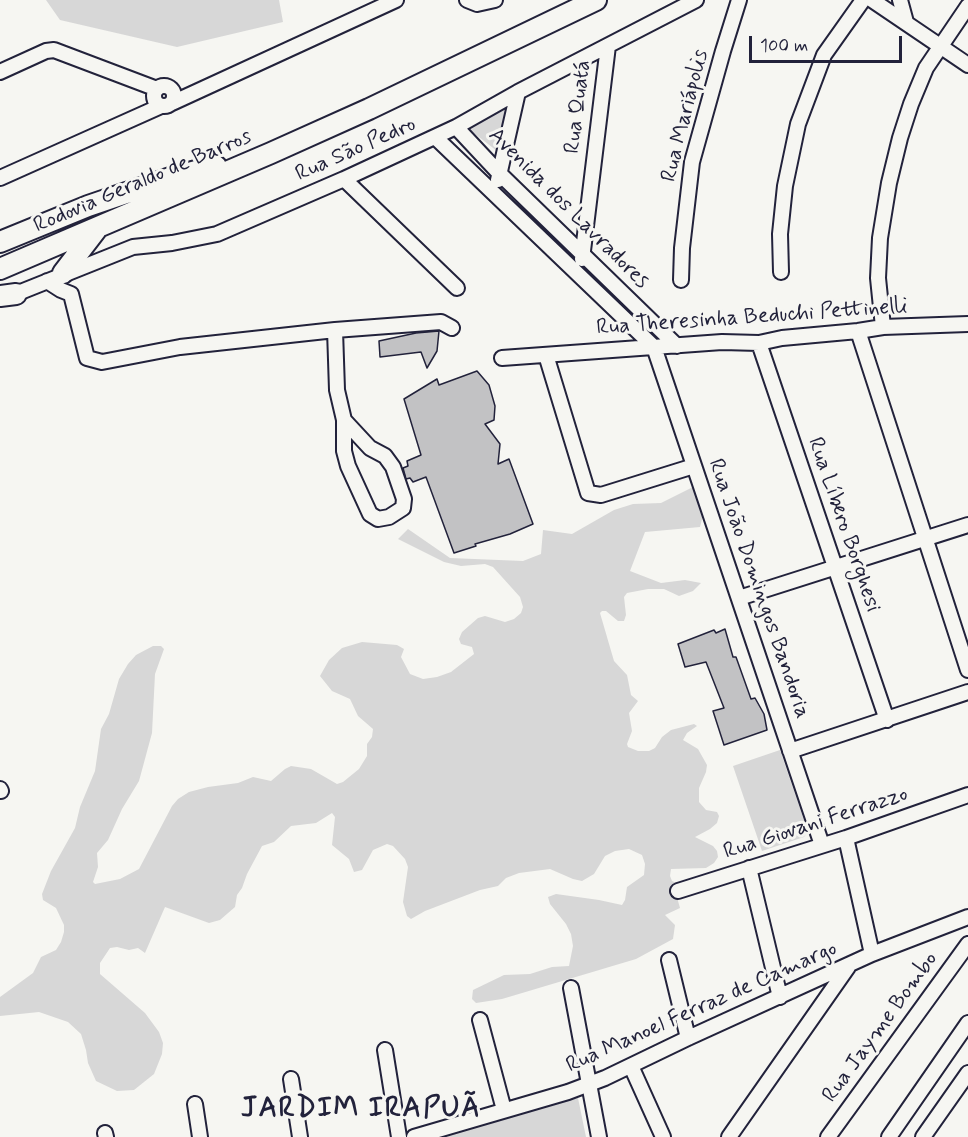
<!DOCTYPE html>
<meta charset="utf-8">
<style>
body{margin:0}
#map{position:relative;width:968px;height:1137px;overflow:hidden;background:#f6f6f2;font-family:Mynerve,sans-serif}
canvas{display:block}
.scale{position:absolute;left:749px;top:36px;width:153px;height:27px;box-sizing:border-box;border:3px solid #22223b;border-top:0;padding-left:8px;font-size:18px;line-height:21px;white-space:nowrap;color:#22223b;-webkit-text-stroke:4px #f6f6f2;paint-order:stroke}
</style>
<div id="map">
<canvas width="968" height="1137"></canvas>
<div class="scale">100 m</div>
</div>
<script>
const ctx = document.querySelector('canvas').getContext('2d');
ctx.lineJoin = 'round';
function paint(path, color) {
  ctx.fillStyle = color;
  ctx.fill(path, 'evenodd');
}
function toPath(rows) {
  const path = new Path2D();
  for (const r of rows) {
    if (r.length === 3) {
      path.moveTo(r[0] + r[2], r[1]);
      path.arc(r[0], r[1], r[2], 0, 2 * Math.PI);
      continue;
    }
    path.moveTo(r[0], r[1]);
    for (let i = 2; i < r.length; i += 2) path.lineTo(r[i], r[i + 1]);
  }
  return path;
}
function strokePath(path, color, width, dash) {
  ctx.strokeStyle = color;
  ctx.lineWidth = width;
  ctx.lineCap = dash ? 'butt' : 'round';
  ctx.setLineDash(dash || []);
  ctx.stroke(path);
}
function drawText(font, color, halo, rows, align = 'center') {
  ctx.font = font + ' Mynerve,sans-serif';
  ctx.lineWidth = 6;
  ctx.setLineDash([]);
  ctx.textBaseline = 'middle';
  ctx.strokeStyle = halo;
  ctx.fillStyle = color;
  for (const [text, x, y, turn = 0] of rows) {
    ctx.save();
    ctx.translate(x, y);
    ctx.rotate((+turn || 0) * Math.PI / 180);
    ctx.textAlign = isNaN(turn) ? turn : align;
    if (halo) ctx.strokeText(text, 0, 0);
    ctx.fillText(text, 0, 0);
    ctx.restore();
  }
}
paint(toPath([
 [46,0,279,0,283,22,177,47,60,20],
 [511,105,497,151,466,127],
 [693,487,702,502,702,519,700,527,645,532,630,571,661,583,685,580,701,583,693,591,679,596,664,589,648,589,627,593,624,597,626,615,624,621,618,621,606,611,602,611,600,613,614,661,627,675,631,695,638,701,629,713,632,731,627,744,628,747,638,751,649,751,655,748,662,737,671,730,694,724,697,726,687,733,683,740,698,749,707,765,706,772,699,788,699,802,706,810,717,812,719,816,717,823,710,829,695,837,713,846,717,851,718,857,714,863,706,868,671,869,670,876,672,881,679,884,678,901,680,908,665,915,675,925,673,939,636,959,502,999,476,1003,472,999,473,990,504,975,530,974,552,967,569,966,573,946,571,934,566,924,550,904,548,897,556,894,599,900,622,905,625,900,627,887,644,875,645,864,642,855,629,849,615,851,605,856,594,874,582,881,573,879,550,869,519,873,506,878,498,886,480,890,425,911,411,919,407,916,403,902,408,867,405,859,393,846,387,844,373,850,362,870,354,872,349,859,332,845,335,817,332,813,316,823,291,826,274,842,262,846,247,874,242,888,237,895,235,907,220,920,209,923,165,907,145,953,138,948,129,950,117,947,110,948,100,963,100,974,145,1013,159,1032,163,1043,162,1054,154,1074,134,1090,117,1091,96,1081,88,1063,86,1050,81,1034,68,1022,39,1012,0,1016,0,997,33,973,41,957,56,950,61,942,64,932,64,925,56,908,43,900,42,894,51,871,75,828,80,807,95,771,101,729,109,714,119,679,128,664,136,655,153,646,161,646,164,649,155,674,152,733,139,781,122,809,108,840,97,853,98,867,93,882,95,884,120,879,139,869,172,806,178,799,189,792,208,787,238,783,253,777,271,781,285,769,291,766,311,769,337,784,343,782,359,769,367,756,367,744,372,737,373,729,358,716,350,699,332,691,320,676,329,660,342,648,362,642,397,645,404,649,401,657,410,674,423,679,437,677,451,672,474,654,472,647,461,644,459,639,462,632,478,618,485,616,505,622,514,619,521,613,523,607,520,597,493,567,485,564,461,566,444,562,398,539,408,529,450,558,523,561,541,554,543,530,572,534,614,510,633,504,661,503],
 [780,750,806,826,807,833,804,837,762,851,733,766],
 [578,1098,586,1137,425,1137]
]), '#d7d7d7');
const building = toPath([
 [439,331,437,351,427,368,421,352,380,357,379,341,416,333,439,331],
 [477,371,489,385,495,406,494,420,485,424,500,444,498,464,509,459,533,524,510,534,475,544,476,546,454,553,426,477,413,482,410,478,406,479,403,468,408,466,407,461,421,455,404,399,437,379,439,385,477,371],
 [725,629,733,657,736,657,751,699,755,698,764,714,767,730,724,745,713,711,724,708,706,662,685,667,678,644,714,630,716,633,725,629]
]);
paint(building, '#c2c2c4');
strokePath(building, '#22223b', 1.5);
const minor = toPath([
 [467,0,477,4,495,0],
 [872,0,968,65],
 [900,0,906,22],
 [0,72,46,51,54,50,157,89],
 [164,96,10],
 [172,103,396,0],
 [456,127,499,173,677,346],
 [435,137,654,347,822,845],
 [0,178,161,106],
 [344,179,457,288],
 [498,180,518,92],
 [582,259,608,46],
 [781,272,780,234,785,186,798,124,824,55,863,0],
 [681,280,682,248,692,162,723,51,739,0],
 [47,281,61,290,71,294,87,358,102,362,180,347,335,330,441,322,452,328],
 [8,297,133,247,172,243,217,234,344,179,456,127,518,92,696,0],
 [883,327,878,278,880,238,889,183,900,138,911,104,926,68,968,6],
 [335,330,337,390,344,420,344,451,348,466,370,514,378,519,389,517,403,508,404,499,393,467,385,456,370,448,344,420],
 [858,331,968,670],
 [759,343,887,720],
 [546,355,588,493,601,495,694,466],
 [502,358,722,342,759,343,782,338,858,331,883,327,968,324],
 [739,598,968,525],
 [790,751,968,692],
 [0,789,1,791],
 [846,838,872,954],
 [749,868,780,997],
 [678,891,846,838,968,795],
 [669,960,688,1038],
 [571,988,599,1137],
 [480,1020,504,1110],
 [385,1050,399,1137],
 [631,1066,663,1137],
 [291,1079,300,1137],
 [195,1104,200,1137],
 [105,1133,106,1137],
 [414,1137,568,1092,605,1078,688,1038,872,954,968,917],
 [729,1137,848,967],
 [828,1137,968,944],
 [889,1137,968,1023],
 [923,1137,968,1073]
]);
const highway = toPath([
 [0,242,88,206,173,177,216,166],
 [0,269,271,153,369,109,596,0],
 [63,273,96,230],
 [0,296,16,294]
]);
strokePath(minor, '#22223b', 18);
strokePath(highway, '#22223b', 24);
strokePath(minor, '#f6f6f2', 14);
strokePath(highway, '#f6f6f2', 20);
drawText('22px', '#22223b', '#f6f6f2', [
 ["Rua Quatá",579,107,-83],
 ["Rua Mariápolis",686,116,-76],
 ["Rua São Pedro",356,150,-24],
 ["Rodovia Geraldo de Barros",143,182,-23],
 ["Avenida dos Lavradores",568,209,45],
 ["Rua Theresinha Beduchi Pettinelli",752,318,-4],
 ["Rua Líbero Borghesi",843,525,71],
 ["Rua João Domingos Bandoria",758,589,71],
 ["Rua Giovani Ferrazzo",816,824,-18],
 ["Rua Manoel Ferraz de Camargo",702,1008,-24],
 ["Rua Jayme Bombo",881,1028,-54]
]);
ctx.letterSpacing = '1.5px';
drawText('bold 28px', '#22223b', '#f6f6f2', [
 ["JARDIM IRAPUÃ",361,1110]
]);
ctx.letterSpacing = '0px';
</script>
